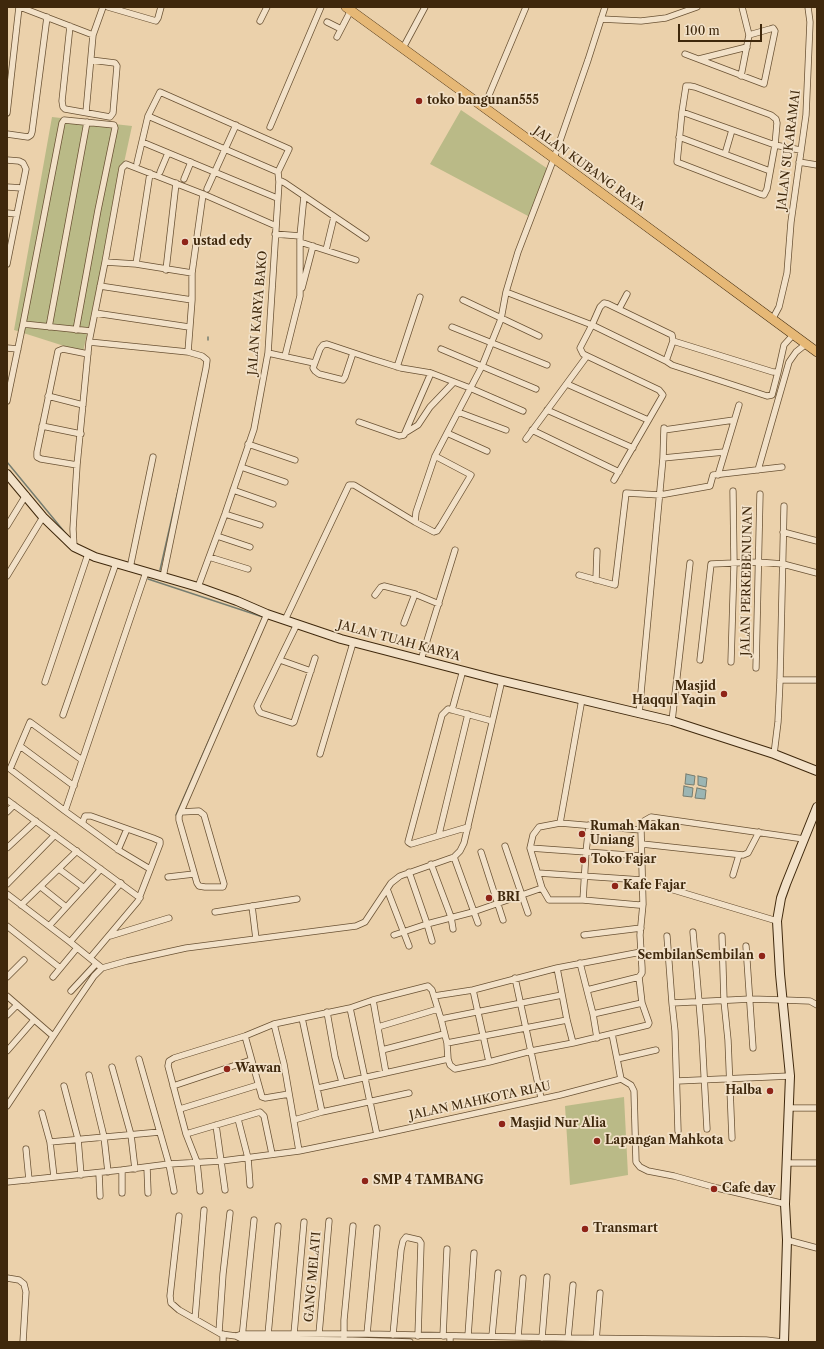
<!DOCTYPE html>
<style>
body{margin:0}
#map{position:relative;width:824px;height:1349px;overflow:hidden;background:#ebd1ab;font-family:"Libre Caslon Text",serif}
canvas{display:block}
.frame{position:absolute;inset:0;border:8px solid #3f280c;pointer-events:none}
.scale{position:absolute;left:678px;top:24px;width:84px;height:18px;box-sizing:border-box;border:2px solid #3f280c;border-top:0;padding-left:5px;font-size:12px;line-height:14px;white-space:nowrap;color:#3f280c;-webkit-text-stroke:3px #f2e1c8;paint-order:stroke}
</style>
<div id="map">
<canvas width="824" height="1349"></canvas>
<div class="frame"></div>
<div class="scale">100 m</div>
</div>
<script>
const ctx = document.querySelector('canvas').getContext('2d');
ctx.lineJoin = 'round';
function paint(path, color) {
  ctx.fillStyle = color;
  ctx.fill(path, 'evenodd');
}
function toPath(rows) {
  const path = new Path2D();
  for (const r of rows) {
    path.moveTo(r[0], r[1]);
    for (let i = 2; i < r.length; i += 2) path.lineTo(r[i], r[i + 1]);
  }
  return path;
}
function strokePath(path, color, width, dash) {
  ctx.strokeStyle = color;
  ctx.lineWidth = width;
  ctx.lineCap = dash ? 'butt' : 'round';
  ctx.setLineDash(dash || []);
  ctx.stroke(path);
}
function drawText(font, color, halo, rows, align = 'center') {
  ctx.font = font + ' "Libre Caslon Text",serif';
  ctx.lineWidth = 3.5;
  ctx.setLineDash([]);
  ctx.textBaseline = 'middle';
  ctx.strokeStyle = halo;
  ctx.fillStyle = color;
  for (const [text, x, y, turn = 0] of rows) {
    ctx.save();
    ctx.translate(x, y);
    ctx.rotate((+turn || 0) * Math.PI / 180);
    ctx.textAlign = isNaN(turn) ? turn : align;
    if (halo) ctx.strokeText(text, 0, 0);
    ctx.fillText(text, 0, 0);
    ctx.restore();
  }
}
paint(toPath([
 [461,110,548,169,528,216,430,164],
 [52,117,132,126,83,352,14,330],
 [624,1097,628,1175,570,1185,565,1106]
]), '#baba87');
const water = toPath([
 [686,774,695,776,694,785,685,784,686,774],
 [698,776,707,778,706,787,698,785,698,776],
 [684,786,693,788,692,797,683,796,684,786],
 [697,788,706,790,705,799,695,798,697,788]
]);
paint(water, '#9bb5b3');
strokePath(water, '#767d70', 1);
strokePath(toPath([
 [208,340,208,337],
 [7,462,67,535],
 [160,570,180,482],
 [148,579,263,617,176,815]
]), '#767d70', 1.5);
const minor = toPath([
 [20,7,93,35],
 [108,7,156,21,158,18,161,7],
 [601,19,641,21,666,18,697,7],
 [260,21,267,7],
 [327,22,341,29],
 [70,26,62,101,63,107,65,109,110,117,113,113,117,66,115,63,91,60],
 [337,37,351,10],
 [403,48,425,7],
 [685,54,764,84,775,31,773,28,770,29,749,35],
 [699,59,747,47],
 [741,76,749,35,742,7],
 [686,86,690,86,695,87,771,115,776,119,777,123,775,145,767,189,764,195,760,194,677,162,682,112,686,86],
 [484,107,526,7],
 [86,112,93,35,103,7],
 [682,112,775,145,800,150],
 [7,113,19,7],
 [148,116,278,172],
 [270,127,321,7],
 [7,134,28,137,31,135,32,132,47,17],
 [679,137,770,171],
 [142,142,277,198],
 [725,154,732,130],
 [7,160,19,161,23,163,26,169,7,264],
 [799,162,817,165],
 [137,163,148,116,160,92,289,149,278,172,279,182],
 [160,172,168,153],
 [184,179,191,162],
 [7,187,22,188],
 [207,189,236,125],
 [7,213,17,214],
 [275,234,300,236],
 [300,242,356,260],
 [326,250,334,217],
 [105,262,122,168,126,164,203,194,276,226],
 [136,264,150,173],
 [166,270,176,183],
 [100,286,192,300],
 [302,288,313,246],
 [506,292,592,325,666,361,673,341,672,335,608,304,604,303,600,307,592,325,580,348,583,354,659,390,663,395,614,480],
 [463,300,539,336],
 [619,309,627,294],
 [95,313,189,327],
 [772,320,779,307,787,273,791,222,806,115,810,22,808,7],
 [23,324,91,331],
 [49,327,87,122],
 [452,327,547,365],
 [673,341,773,372,778,372,784,345,793,335],
 [89,342,188,352,192,300,192,273,203,194],
 [7,348,18,349],
 [441,349,536,389],
 [268,353,314,363],
 [353,353,345,377,343,380,319,374,315,371,313,368,320,349,323,345,327,344,372,359,401,368,431,373,470,388,523,411],
 [285,356,300,296,300,236,304,196],
 [666,361,672,365,767,396,772,395,778,372],
 [397,367,420,297],
 [567,384,648,420],
 [48,396,83,405],
 [7,401,23,324,62,123,64,120,114,125,115,128,98,210,76,330],
 [547,410,633,448],
 [458,412,506,430],
 [359,422,399,436,404,435,431,373],
 [42,426,81,434],
 [532,430,619,472],
 [664,430,734,420],
 [405,433,418,425,430,407,454,382],
 [447,433,487,451],
 [526,439,587,356],
 [248,444,295,460],
 [435,456,471,475,441,525,437,531,434,532,415,522,416,512,435,456,482,366,501,319,506,292,518,252,554,158,588,60,605,7],
 [663,458,664,428],
 [77,465,41,459,37,457,37,452,58,351,63,349,88,354],
 [241,467,285,482],
 [758,470,789,362,796,352,806,344],
 [718,475,739,405],
 [233,490,273,504],
 [225,514,260,525],
 [7,526,26,495],
 [783,532,817,541],
 [217,536,250,547],
 [74,547,73,529,77,465,89,342,105,262,136,264,192,273],
 [209,557,248,569],
 [130,568,153,457],
 [579,575,615,585,626,493,660,495,710,486,713,475,782,467],
 [7,576,43,517],
 [163,577,206,368,207,360,202,356,188,352],
 [596,580,597,551],
 [198,587,225,514,254,429,268,353,279,182,281,181,285,183,366,238],
 [375,595,381,587,384,586,415,594],
 [285,620,349,485,354,485,415,522],
 [404,623,415,594,439,604],
 [297,624,257,706,259,711,261,713,292,723,294,722,315,658],
 [280,660,311,671],
 [421,660,455,550],
 [700,660,711,564,757,562,783,564,817,573],
 [731,662,734,564,733,491],
 [756,668,760,494],
 [780,680,817,680],
 [45,682,88,554],
 [452,710,463,670],
 [639,714,663,458,724,452],
 [63,715,116,563],
 [672,721,690,563],
 [20,746,74,786],
 [320,754,353,643],
 [774,754,778,722,780,680,784,506],
 [7,800,140,898],
 [65,811,10,769,30,722,82,760],
 [7,812,14,805],
 [181,812,199,811,204,815,224,884,223,887,205,887,199,886,197,883,179,820,179,816,267,614],
 [560,823,582,699],
 [83,824,65,811,146,572],
 [468,827,411,844,408,842,442,715,448,709,452,710,492,721],
 [439,834,468,714],
 [642,844,743,855,748,853,759,832],
 [505,846,528,913],
 [7,848,36,821],
 [530,848,642,856],
 [118,850,127,829],
 [481,852,503,920],
 [454,857,478,923],
 [431,864,451,917,453,929],
 [59,869,83,887],
 [409,872,427,924,432,941],
 [538,873,642,880],
 [733,875,739,855],
 [168,877,194,874],
 [7,884,55,835],
 [41,887,66,907],
 [667,888,777,921],
 [387,889,409,946],
 [7,894,70,942,102,968],
 [583,900,586,852,589,825],
 [643,904,639,905,583,900,549,900,542,888,530,848,533,835,539,827,560,823,641,830,644,821,651,817,804,839],
 [21,905,77,851],
 [252,906,256,939],
 [215,912,297,899],
 [7,926,60,968],
 [49,926,101,869],
 [693,932,702,1037,707,1129],
 [394,935,427,924,473,912,542,888],
 [584,935,641,928],
 [110,936,169,918],
 [667,936,672,1003,751,999,783,1000,810,1001,817,1005],
 [722,936,724,1001,728,1040,732,1138],
 [70,942,121,883],
 [746,946,753,1048],
 [90,958,138,901,160,844,160,841,153,838,91,816,85,816,83,821,83,824,120,851,150,869],
 [580,963,593,1014,597,1038],
 [557,968,567,1020,573,1043],
 [7,977,24,960],
 [53,977,77,948],
 [515,978,541,1098],
 [473,990,489,1062],
 [587,990,639,977],
 [71,991,96,964],
 [7,996,53,1036],
 [434,996,473,990,557,968,641,952],
 [373,1000,386,1073],
 [672,1003,675,1031,678,1131],
 [350,1008,377,1135],
 [327,1012,335,1057,342,1082],
 [593,1014,642,1003],
 [7,1015,17,1005],
 [302,1018,322,1112,409,1093],
 [441,1019,562,995],
 [274,1024,284,1064,299,1151],
 [378,1027,438,1009],
 [612,1034,621,1079],
 [245,1036,262,1097,265,1098,289,1094],
 [447,1043,567,1020],
 [382,1050,444,1034],
 [7,1051,34,1020],
 [139,1059,169,1164,174,1191],
 [617,1059,656,1050],
 [112,1067,131,1135,135,1169],
 [89,1075,104,1137,108,1172],
 [677,1081,790,1076],
 [64,1086,78,1139,81,1175],
 [173,1086,251,1060],
 [318,1088,448,1059,450,1065,455,1069,489,1062,531,1051,573,1043,648,1025,649,1023,642,1003,639,977,642,973,642,968,640,935,643,904,641,830],
 [7,1106,68,1014,94,976,102,968,127,961,186,948,356,926,365,922,391,883,400,876,454,857,460,851,464,843,502,680],
 [789,1108,817,1108],
 [180,1109,258,1085],
 [42,1113,50,1142,54,1177],
 [238,1119,248,1158,250,1185],
 [294,1120,322,1112],
 [216,1125,225,1190],
 [186,1134,260,1112,264,1116,272,1154],
 [50,1142,160,1132],
 [26,1149,29,1180],
 [786,1163,817,1163],
 [147,1167,148,1193],
 [99,1173,100,1196],
 [7,1182,122,1170],
 [200,1191,197,1162,186,1134,168,1066,169,1061,174,1058,245,1036,274,1024,350,1008,373,1000,428,986,432,990,441,1019,447,1043,448,1059],
 [122,1193,122,1170,169,1164,222,1161,299,1151,377,1135,560,1095,621,1079,631,1085,634,1091,636,1162,640,1167,648,1171,674,1176,717,1188,785,1204],
 [179,1216,170,1296,171,1303,179,1310,221,1334,236,1336,242,1334,367,1334,568,1338,766,1340,782,1342],
 [787,1240,817,1248],
 [7,1278,19,1280,24,1284,26,1292,23,1342],
 [195,1319,204,1210],
 [219,1332,223,1274,230,1213],
 [223,1334,223,1342],
 [294,1334,304,1222],
 [319,1334,329,1221],
 [367,1334,377,1228],
 [268,1335,278,1226],
 [393,1335,401,1250,403,1241,406,1237,419,1240,421,1243,418,1336],
 [236,1336,242,1339,249,1339,344,1340,410,1342],
 [443,1336,447,1249],
 [468,1336,474,1253],
 [492,1336,498,1273],
 [344,1337,344,1320,353,1226],
 [518,1337,523,1278],
 [242,1338,254,1220],
 [542,1338,547,1277],
 [568,1338,573,1285],
 [596,1341,600,1293],
 [450,1342,450,1336]
]);
const secondary = toPath([
 [7,474,43,517,74,547,95,557,198,587,237,601,267,614,341,639,495,679,672,721,774,754,817,771],
 [784,1342,787,1240,785,1204,790,1076,780,974,777,921,781,898,786,884,817,807]
]);
const trunk = toPath([
 [346,7,566,167,817,352]
]);
strokePath(minor, '#6a5234', 7);
strokePath(secondary, '#3f280c', 10);
strokePath(trunk, '#3f280c', 10);
strokePath(minor, '#f2e1c8', 5.5);
strokePath(secondary, '#f2e1c8', 8);
strokePath(trunk, '#e6b876', 9);
for (const [x, y, r, color] of [
 [419,101,4,"#8f2418"],
 [185,242,4,"#8f2418"],
 [724,694,4,"#8f2418"],
 [582,834,4,"#8f2418"],
 [583,860,4,"#8f2418"],
 [615,886,4,"#8f2418"],
 [489,898,4,"#8f2418"],
 [762,956,4,"#8f2418"],
 [227,1069,4,"#8f2418"],
 [770,1091,4,"#8f2418"],
 [502,1124,4,"#8f2418"],
 [597,1141,4,"#8f2418"],
 [365,1181,4,"#8f2418"],
 [714,1189,4,"#8f2418"],
 [585,1229,4,"#8f2418"]
]) {
  const dot = new Path2D();
  dot.arc(x, y, r, 0, 2 * Math.PI);
  ctx.fillStyle = color;
  ctx.fill(dot);
  strokePath(dot, '#f2e1c8', 1.5);
}
drawText('bold 12px', '#3f280c', '#f2e1c8', [
 ["toko bangunan555",427,101],
 ["ustad edy",193,242],
 ["Masjid",716,687,"right"],
 ["Haqqul Yaqin",716,701,"right"],
 ["Rumah Makan",590,827],
 ["Uniang",590,841],
 ["Toko Fajar",591,860],
 ["Kafe Fajar",623,886],
 ["BRI",497,898],
 ["SembilanSembilan",754,956,"right"],
 ["Wawan",235,1069],
 ["Halba",762,1091,"right"],
 ["Masjid Nur Alia",510,1124],
 ["Lapangan Mahkota",605,1141],
 ["SMP 4 TAMBANG",373,1181],
 ["Cafe day",722,1189],
 ["Transmart",593,1229]
], 'left');
drawText('12px', '#3f280c', '#f2e1c8', [
 ["JALAN SUKARAMAI",789,150,-83],
 ["JALAN KUBANG RAYA",589,169,36],
 ["JALAN KARYA BAKO",258,313,-85],
 ["JALAN PERKEBENUNAN",747,581,-89],
 ["JALAN TUAH KARYA",399,641,15],
 ["JALAN MAHKOTA RIAU",480,1101,-12],
 ["GANG MELATI",313,1277,-85]
]);
</script>
